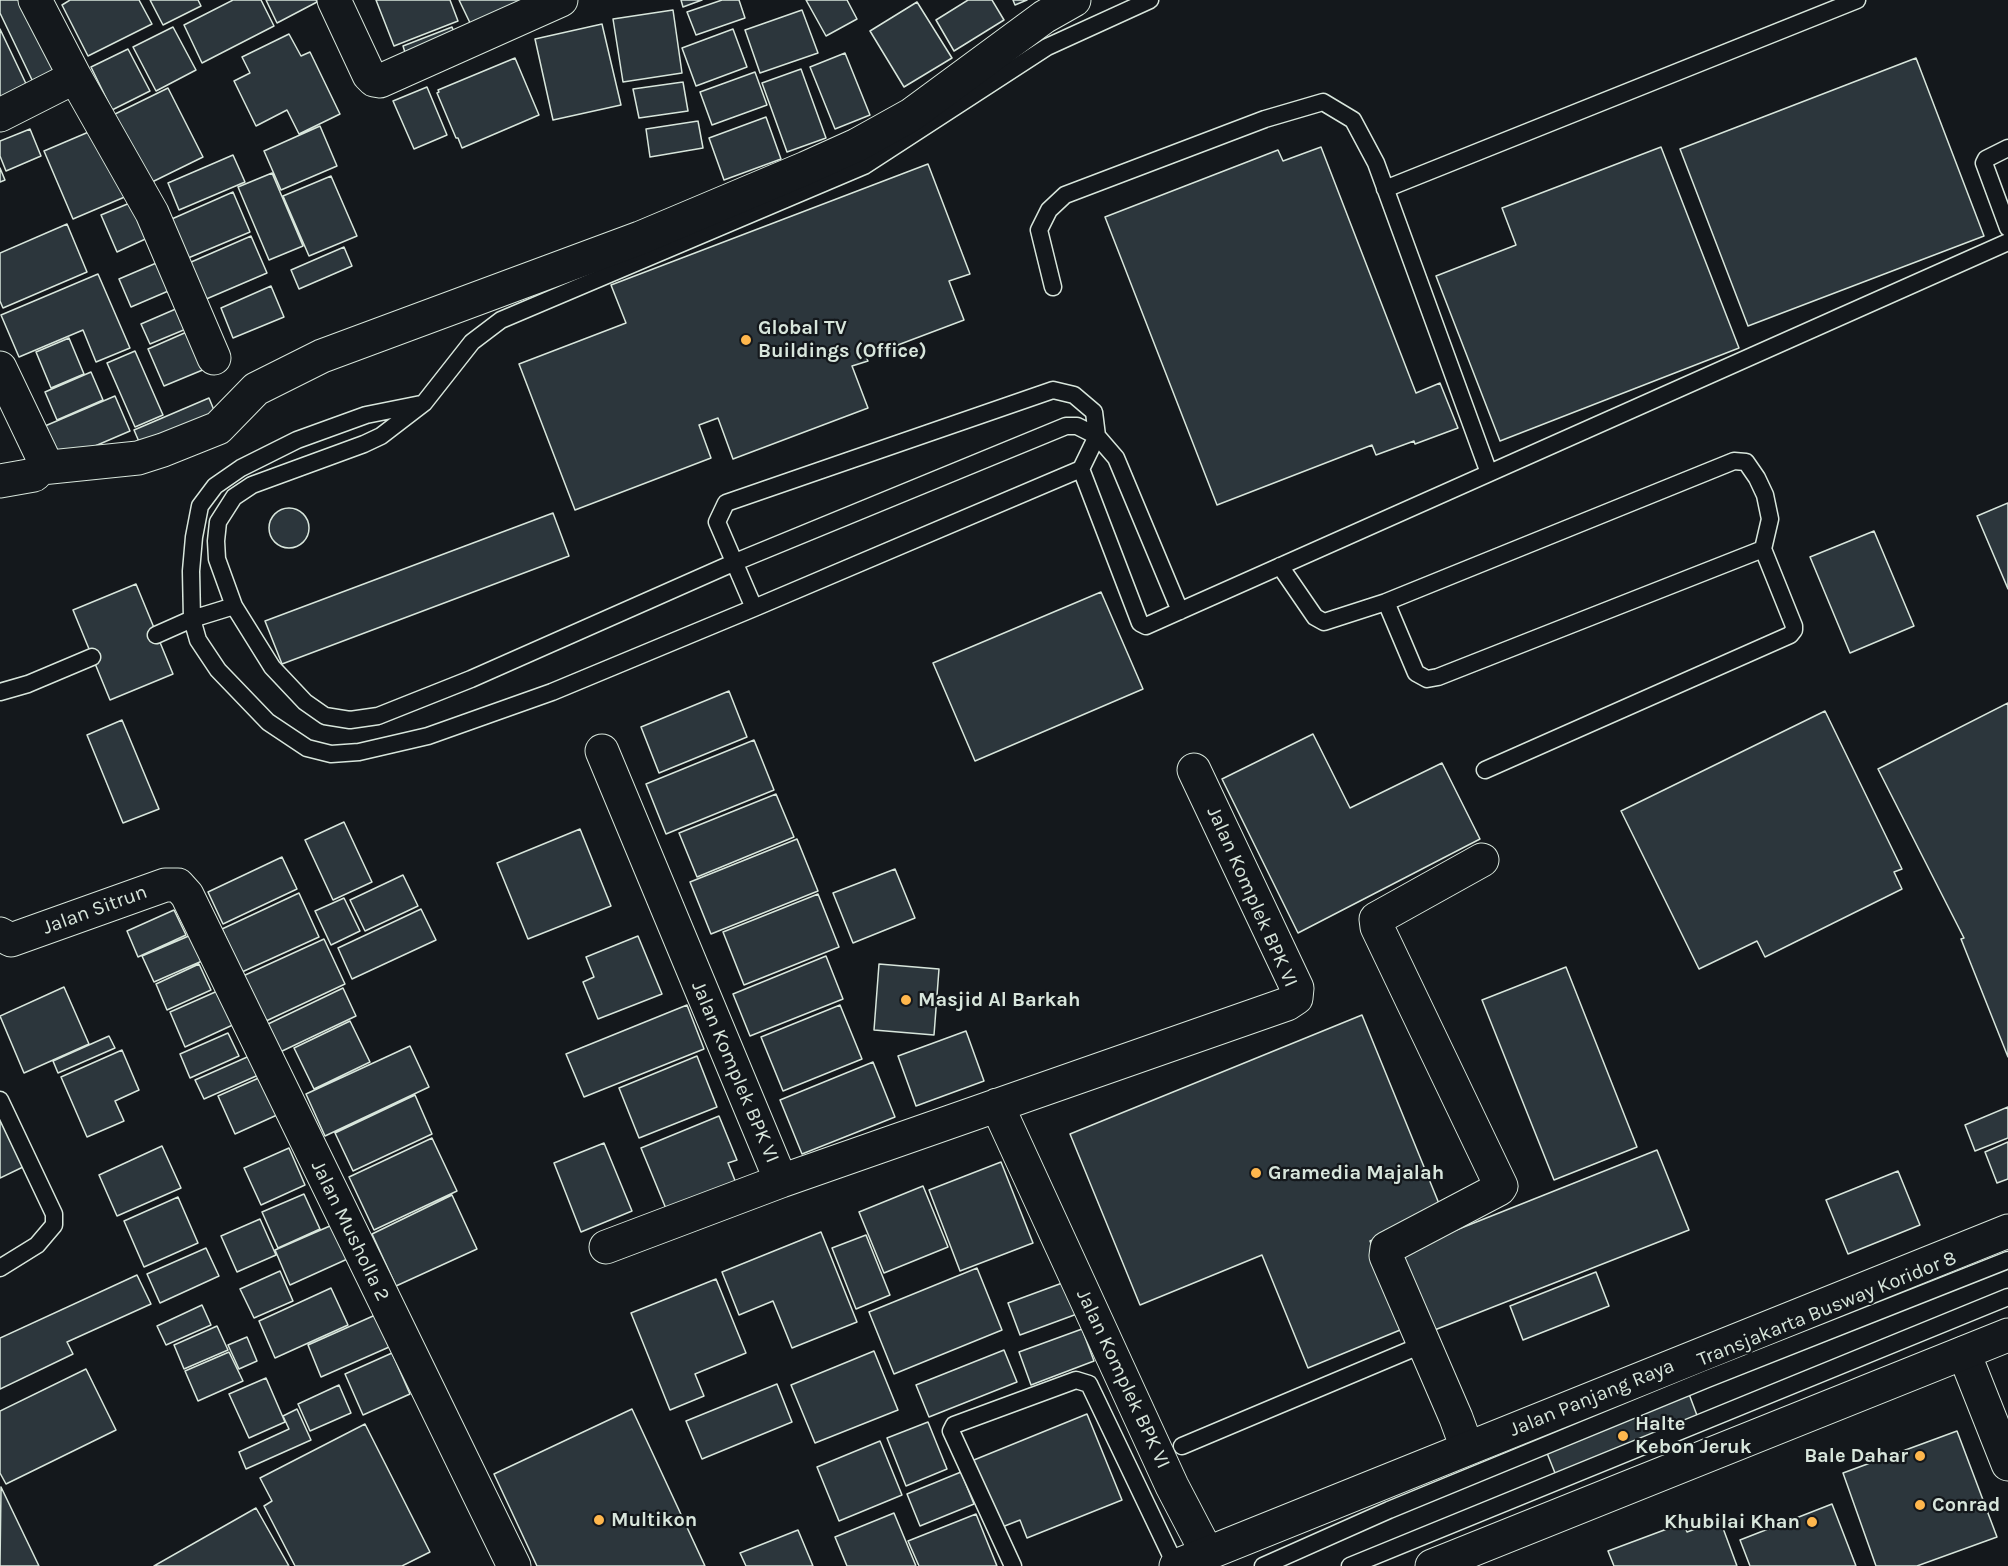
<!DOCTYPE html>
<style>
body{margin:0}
canvas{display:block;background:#14181c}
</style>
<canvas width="2008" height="1566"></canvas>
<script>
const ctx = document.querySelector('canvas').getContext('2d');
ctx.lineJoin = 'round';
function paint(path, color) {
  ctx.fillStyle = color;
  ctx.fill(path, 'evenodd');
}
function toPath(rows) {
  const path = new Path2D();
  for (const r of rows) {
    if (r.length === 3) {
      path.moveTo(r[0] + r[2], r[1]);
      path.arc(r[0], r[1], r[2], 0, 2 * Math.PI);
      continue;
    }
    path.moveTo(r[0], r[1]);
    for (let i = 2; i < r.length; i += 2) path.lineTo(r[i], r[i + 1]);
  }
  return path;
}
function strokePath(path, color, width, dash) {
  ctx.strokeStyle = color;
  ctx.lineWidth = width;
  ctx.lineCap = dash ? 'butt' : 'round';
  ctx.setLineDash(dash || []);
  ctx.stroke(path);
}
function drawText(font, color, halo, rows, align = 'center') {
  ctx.font = font + ' Karla,sans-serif';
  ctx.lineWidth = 4.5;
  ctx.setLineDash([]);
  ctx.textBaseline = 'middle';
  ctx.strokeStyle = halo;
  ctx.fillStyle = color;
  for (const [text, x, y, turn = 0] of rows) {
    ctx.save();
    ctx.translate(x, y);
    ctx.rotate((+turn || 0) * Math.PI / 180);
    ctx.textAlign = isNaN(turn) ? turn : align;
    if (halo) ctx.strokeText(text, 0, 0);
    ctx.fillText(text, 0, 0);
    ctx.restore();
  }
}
const building = toPath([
 [0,0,28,0,62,71,34,84,0,13,0,0],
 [70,0,139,0,152,24,88,56,62,5,70,0],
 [150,0,198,0,201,6,163,25,150,0],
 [233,0,261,0,274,26,202,63,184,25,233,0],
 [266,0,316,0,317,2,277,23,266,0],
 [376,0,450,0,458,21,394,46,376,0],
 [459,0,531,0,472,27,459,0],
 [681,0,702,0,683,7,681,0],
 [722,0,739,0,745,18,696,35,687,12,722,0],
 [806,0,847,0,857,19,826,36,806,0],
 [968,0,992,0,1004,20,954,51,936,20,968,0],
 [1013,0,1027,0,1015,5,1013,0],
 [917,2,952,58,904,87,870,31,917,2],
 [673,10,682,73,623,82,613,19,673,10],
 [802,10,818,53,760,73,745,30,802,10],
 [602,24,621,105,553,120,535,39,602,24],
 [173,27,196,70,156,91,133,47,173,27],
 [452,27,458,43,408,62,403,46,452,27],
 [0,29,29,90,0,104,0,29],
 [733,29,747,67,696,86,682,48,733,29],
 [289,34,301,56,310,52,340,114,299,134,287,110,256,126,234,81,250,73,242,57,289,34],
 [128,49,150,91,112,110,91,67,128,49],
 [845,53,870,115,835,129,810,67,845,53],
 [515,58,539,115,462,148,458,138,456,138,437,93,439,92,438,90,515,58],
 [1916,58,1984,236,1748,326,1680,149,1916,58],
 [801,69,826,138,787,152,762,83,801,69],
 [755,72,767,105,712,125,700,92,755,72],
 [683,82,688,111,639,118,633,89,683,82],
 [427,87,447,135,414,149,393,101,427,87],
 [168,88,203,157,146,185,111,116,168,88],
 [766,117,781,159,724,180,709,138,766,117],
 [698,121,703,148,650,157,646,129,698,121],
 [320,126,337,166,281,190,264,151,320,126],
 [98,128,127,196,73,219,44,151,98,128],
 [30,129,41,156,6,171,0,156,0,141,30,129],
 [1321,147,1416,393,1440,383,1458,428,1415,444,1414,441,1376,455,1372,445,1217,505,1105,217,1278,150,1283,161,1321,147],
 [1661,147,1739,348,1500,441,1436,276,1516,245,1502,208,1661,147],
 [233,155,245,182,179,210,168,183,233,155],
 [928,164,970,274,949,281,964,320,866,357,868,361,852,366,868,408,733,459,718,418,699,425,711,458,575,510,519,364,626,323,611,285,928,164],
 [0,168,5,180,0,182,0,168],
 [272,173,303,246,269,260,238,187,272,173],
 [331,176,357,236,309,256,283,196,331,176],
 [233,192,250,232,181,261,165,222,233,192],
 [137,200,152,236,117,252,101,215,137,200],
 [67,224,87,272,3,308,0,301,0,253,67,224],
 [251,236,267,273,197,303,182,266,251,236],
 [344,247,352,266,299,289,291,270,344,247],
 [161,261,173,289,131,307,119,279,161,261],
 [98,274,130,348,96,362,83,330,19,357,1,315,98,274],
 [271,286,284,317,233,338,221,308,271,286],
 [178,308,186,329,150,344,141,324,178,308],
 [189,331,205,369,164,386,148,349,189,331],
 [69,338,84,374,51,388,36,352,69,338],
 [135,351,163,415,135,427,107,363,135,351],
 [91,372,103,400,57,420,45,392,91,372],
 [115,396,130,431,60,461,45,426,115,396],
 [209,398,218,420,143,451,134,430,209,398],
 [2008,503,2008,589,1977,516,2008,503],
 [289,528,20],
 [553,513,569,556,282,664,265,621,553,513],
 [1874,531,1914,626,1850,653,1810,557,1874,531],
 [136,584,173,674,110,700,73,610,136,584],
 [1101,592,1143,689,975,761,933,663,1101,592],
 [729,691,747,737,659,773,641,727,729,691],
 [2008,703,2008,1057,1961,939,1964,938,1878,769,2008,703],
 [1825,711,1902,869,1894,872,1902,889,1765,957,1757,941,1699,969,1621,811,1825,711],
 [122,720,159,809,123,823,87,735,122,720],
 [1313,734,1350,808,1442,763,1480,839,1298,933,1222,779,1313,734],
 [754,740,774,790,666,834,646,784,754,740],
 [776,794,794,837,697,877,679,833,776,794],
 [344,822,372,882,333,900,305,840,344,822],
 [580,829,611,906,528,939,497,863,580,829],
 [797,839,818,891,711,934,690,882,797,839],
 [282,857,297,889,223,924,208,892,282,857],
 [895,869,915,918,853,943,833,893,895,869],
 [403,875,418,906,365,931,350,900,403,875],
 [299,893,319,937,242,972,222,929,299,893],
 [818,894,839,947,744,985,723,932,818,894],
 [344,898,360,931,331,945,315,911,344,898],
 [421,909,436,940,352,979,338,948,421,909],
 [174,910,186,935,138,957,127,931,174,910],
 [191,935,202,961,154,982,142,956,191,935],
 [638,936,662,994,598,1019,583,982,594,977,586,957,638,936],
 [324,939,345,984,264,1022,243,976,324,939],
 [826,956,843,999,750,1036,733,994,826,956],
 [199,964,211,990,167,1010,156,984,199,964],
 [879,964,939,969,934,1035,874,1030,879,964],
 [1566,967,1637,1147,1554,1180,1482,1000,1566,967],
 [64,987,89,1044,24,1073,0,1016,64,987],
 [343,988,356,1016,278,1053,266,1025,343,988],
 [222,989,237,1023,185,1047,170,1012,222,989],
 [687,1005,704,1049,584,1097,566,1054,687,1005],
 [840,1005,862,1059,783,1091,761,1037,840,1005],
 [1362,1015,1442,1211,1370,1241,1405,1328,1308,1368,1262,1255,1140,1305,1070,1134,1362,1015],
 [350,1021,370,1062,314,1089,294,1048,350,1021],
 [966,1031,984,1081,916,1106,898,1056,966,1031],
 [228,1033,239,1056,190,1078,180,1054,228,1033],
 [109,1036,115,1048,58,1073,53,1061,109,1036],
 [410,1046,429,1087,325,1136,306,1094,410,1046],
 [122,1050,139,1090,115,1101,124,1121,87,1137,61,1077,122,1050],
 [254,1054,263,1073,204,1099,195,1080,254,1054],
 [697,1056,717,1107,639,1138,619,1088,697,1056],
 [873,1062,895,1117,802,1154,780,1100,873,1062],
 [261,1077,277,1115,235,1134,218,1096,261,1077],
 [415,1095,432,1134,353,1171,335,1133,415,1095],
 [2008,1107,2008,1138,1975,1151,1965,1125,2008,1107],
 [719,1116,737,1160,728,1163,738,1188,669,1216,641,1148,719,1116],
 [0,1119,23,1167,0,1178,0,1119],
 [432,1138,457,1191,374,1230,349,1177,432,1138],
 [2008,1142,2008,1179,1997,1183,1985,1152,2008,1142],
 [604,1143,632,1211,581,1232,554,1163,604,1143],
 [162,1146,181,1188,117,1216,99,1175,162,1146],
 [289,1148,305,1185,261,1205,244,1168,289,1148],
 [1657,1150,1689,1230,1432,1331,1401,1252,1657,1150],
 [1001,1162,1033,1243,960,1271,929,1190,1001,1162],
 [1898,1171,1920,1225,1848,1254,1826,1200,1898,1171],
 [923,1186,948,1247,884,1273,859,1212,923,1186],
 [304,1194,320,1229,278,1248,262,1212,304,1194],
 [452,1195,477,1249,396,1286,372,1234,452,1195],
 [178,1197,198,1243,144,1267,124,1221,178,1197],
 [260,1219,276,1255,237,1272,221,1236,260,1219],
 [339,1222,354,1256,290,1285,275,1250,339,1222],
 [821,1232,857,1322,792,1348,773,1301,739,1315,722,1272,821,1232],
 [866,1235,890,1295,856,1309,832,1248,866,1235],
 [206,1248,219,1276,160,1303,147,1274,206,1248],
 [977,1268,1002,1330,894,1374,869,1312,977,1268],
 [280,1271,293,1301,254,1318,240,1289,280,1271],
 [1596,1272,1609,1306,1523,1340,1510,1306,1596,1272],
 [137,1275,151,1304,67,1342,73,1354,0,1389,0,1338,137,1275],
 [716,1279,746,1353,695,1374,704,1396,670,1410,631,1313,716,1279],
 [1065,1282,1077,1314,1020,1335,1008,1303,1065,1282],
 [331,1288,348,1325,275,1358,259,1321,331,1288],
 [202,1305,211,1325,166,1345,157,1326,202,1305],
 [382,1312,396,1344,321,1377,308,1345,382,1312],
 [217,1326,228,1350,184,1369,174,1345,217,1326],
 [1082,1329,1094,1361,1031,1385,1019,1352,1082,1329],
 [247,1337,257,1361,239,1369,228,1345,247,1337],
 [1004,1350,1017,1382,929,1417,916,1385,1004,1350],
 [874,1351,898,1410,815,1443,791,1385,874,1351],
 [229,1352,243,1381,198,1401,185,1371,229,1352],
 [392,1353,410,1394,363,1415,345,1374,392,1353],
 [86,1369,116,1430,6,1484,0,1473,0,1411,86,1369],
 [266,1378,285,1422,249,1438,229,1394,266,1378],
 [777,1384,792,1422,702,1459,686,1421,777,1384],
 [339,1385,351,1413,310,1431,298,1404,339,1385],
 [1689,1394,1698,1418,1557,1478,1547,1453,1689,1394],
 [297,1409,311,1440,246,1469,239,1452,289,1429,283,1416,297,1409],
 [632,1409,705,1566,537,1566,494,1474,632,1409],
 [1087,1414,1122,1500,1027,1538,1020,1520,997,1529,969,1462,1087,1414],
 [928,1422,947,1469,906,1486,887,1438,928,1422],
 [365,1424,430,1552,402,1566,295,1566,264,1506,272,1501,260,1478,365,1424],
 [1957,1431,1997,1537,1917,1566,1876,1566,1843,1473,1957,1431],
 [880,1441,902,1495,839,1521,817,1467,880,1441],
 [961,1472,974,1504,920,1526,907,1494,961,1472],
 [1,1487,39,1566,0,1566,1,1487],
 [1832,1504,1856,1566,1750,1566,1740,1540,1832,1504],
 [256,1508,289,1566,154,1566,256,1508],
 [894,1513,916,1566,847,1566,835,1537,894,1513],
 [976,1514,997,1566,919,1566,908,1541,976,1514],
 [1720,1520,1737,1566,1614,1566,1608,1551,1683,1523,1687,1532,1720,1520],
 [798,1530,813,1566,746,1566,740,1553,798,1530]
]);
paint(building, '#2c363c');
strokePath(building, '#d8e6dc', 1.5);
const service = toPath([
 [1150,0,1047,47,864,166,501,320,472,342,424,403,381,436,364,444,252,485,234,497,218,522,216,541,217,559,234,606,272,667,305,702,325,716,350,720,378,716,471,679,733,563,1066,426,1077,426,1097,436,1116,458,1180,611],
 [2008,148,1986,159,1984,163,2008,228],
 [1385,189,1857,0],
 [1053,287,1039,230,1049,210,1065,195,1265,119,1323,102,1353,120,1376,163,1489,473],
 [421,404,366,415,297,440,241,468,215,486,200,506,194,537,191,571,192,619,198,640,218,670,268,722,307,748,331,754,359,752,428,736,552,692,754,608,1081,469,1097,436,1094,412,1074,395,1053,390,726,503,717,522,754,608],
 [1081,469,1140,623,1146,626,2008,242],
 [1280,566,1315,617,1324,622,1386,602,1416,673,1427,679,1438,677,1763,549,1794,626,1794,630,1790,635,1485,770],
 [1386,602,1734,461,1746,462,1757,478,1765,495,1770,519,1763,549],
 [156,635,192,619,234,606],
 [0,692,28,684,92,657],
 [0,1100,54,1214,54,1225,37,1245,0,1268],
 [1182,1446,1424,1344],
 [1013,1566,951,1431,954,1425,1076,1380,1089,1384,1176,1566],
 [1263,1566,1389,1510,1707,1379,2008,1260],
 [1350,1566,2008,1297]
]);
const minor = toPath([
 [334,0,369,75,374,80,380,81,561,0],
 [75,77,152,213,214,358],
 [0,115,75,77,35,0],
 [0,368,43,458,41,468,34,475,0,481],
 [41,468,138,458,163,450,218,428,256,389,322,356,640,238,806,168,857,145,911,115,1044,17,1074,0],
 [602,751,781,1181,1287,1004,1296,998,1297,988,1194,770],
 [0,934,11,940,165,885,178,885,187,895,514,1566],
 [997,1105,1172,1486,1207,1553],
 [606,1247,781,1181],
 [1964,1353,2008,1464],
 [1467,1448,1456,1418,1386,1256,1387,1248,1499,1189,1501,1186,1377,927,1376,919,1482,860]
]);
const primary = toPath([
 [1176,1566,2008,1231],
 [1432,1566,2008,1335]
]);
strokePath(service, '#d8e6dc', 19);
strokePath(minor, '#d8e6dc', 35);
strokePath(primary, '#d8e6dc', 35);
strokePath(service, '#14181c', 16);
strokePath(minor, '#14181c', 33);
strokePath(primary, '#14181c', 33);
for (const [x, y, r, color] of [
 [746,340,6,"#ffb74d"],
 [906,1000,6,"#ffb74d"],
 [1256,1173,6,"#ffb74d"],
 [1623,1436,6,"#ffb74d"],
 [1920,1456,6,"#ffb74d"],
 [1920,1505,6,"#ffb74d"],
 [599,1520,6,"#ffb74d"],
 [1812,1522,6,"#ffb74d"]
]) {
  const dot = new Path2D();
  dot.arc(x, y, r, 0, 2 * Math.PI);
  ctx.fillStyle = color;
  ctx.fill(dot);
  strokePath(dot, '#14181c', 2);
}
drawText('bold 20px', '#d8e6dc', '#14181c', [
 ["Global TV",758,328],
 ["Buildings (Office)",758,351],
 ["Masjid Al Barkah",918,1000],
 ["Gramedia Majalah",1268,1173],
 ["Halte",1635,1424],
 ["Kebon Jeruk",1635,1447],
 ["Bale Dahar",1908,1456,"right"],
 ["Conrad",1932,1505],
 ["Multikon",611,1520],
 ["Khubilai Khan",1800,1522,"right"]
], 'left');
drawText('20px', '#d8e6dc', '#14181c', [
 ["Jalan Komplek BPK VI",1252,897,66],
 ["Jalan Sitrun",95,910,-20],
 ["Jalan Komplek BPK VI",735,1072,67],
 ["Jalan Musholla 2",350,1231,64],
 ["Transjakarta Busway Koridor 8",1827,1309,-22],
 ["Jalan Komplek BPK VI",1123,1379,65],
 ["Jalan Panjang Raya",1592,1398,-22]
]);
</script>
